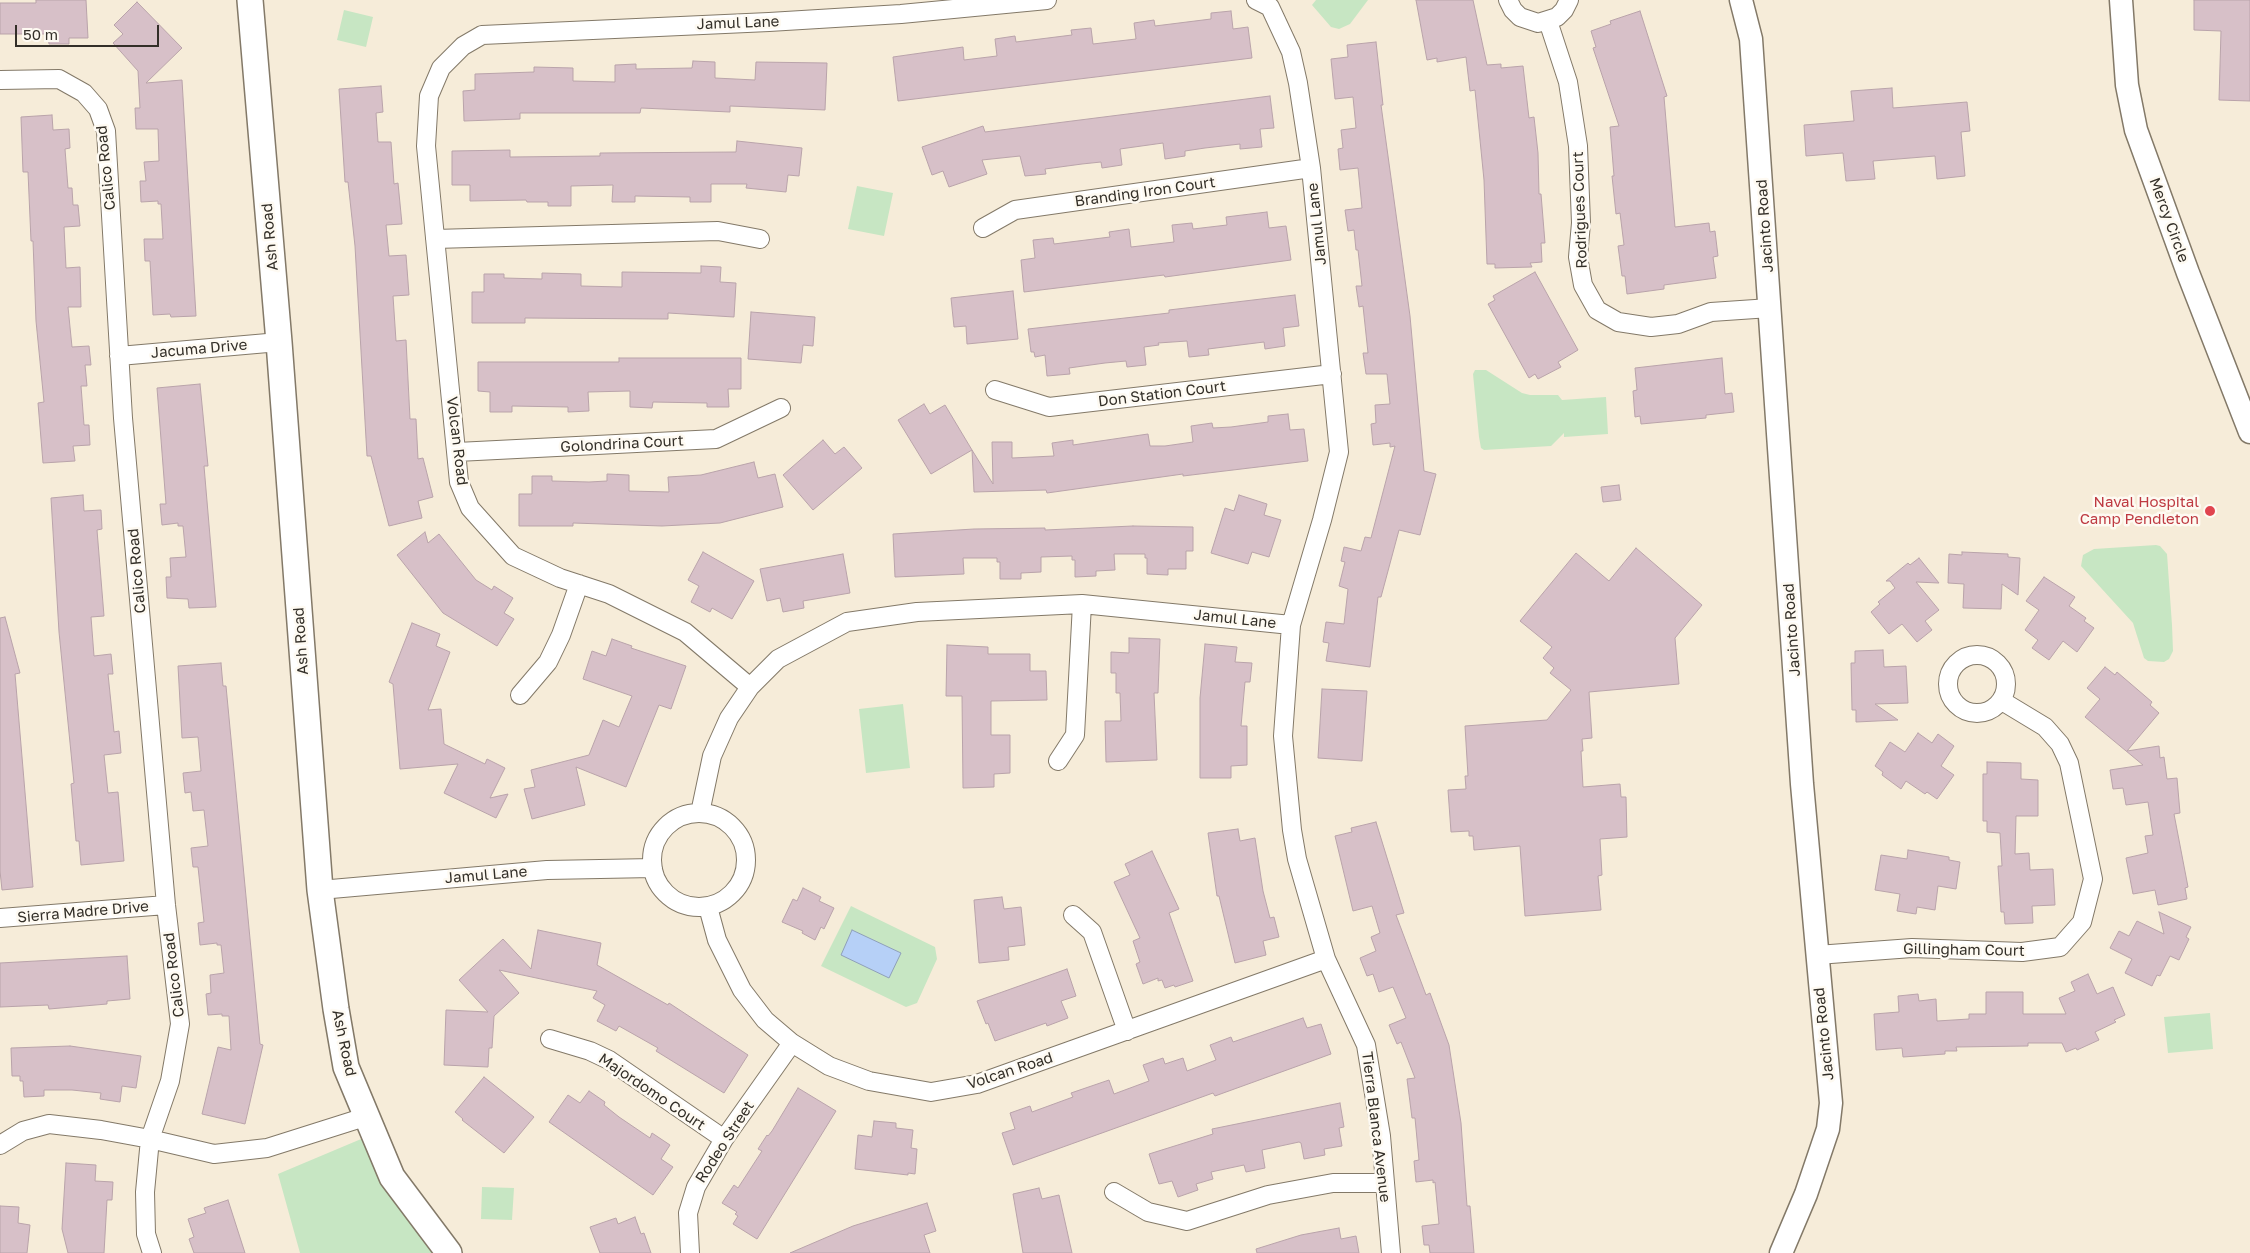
<!DOCTYPE html>
<style>
body{margin:0}
#map{position:relative;width:2250px;height:1253px;overflow:hidden;background:#f6ecd9;font-family:"Golos Text",sans-serif}
canvas{display:block}
.scale{position:absolute;left:15px;top:25px;width:144px;height:22px;box-sizing:border-box;border:2px solid #332f28;border-top:0;padding-left:6px;font-size:15px;line-height:18px;white-space:nowrap;color:#332f28;-webkit-text-stroke:4px #fefaf2;paint-order:stroke}
</style>
<div id="map">
<canvas width="2250" height="1253"></canvas>
<div class="scale">50 m</div>
</div>
<script>
const ctx = document.querySelector('canvas').getContext('2d');
ctx.lineJoin = 'round';
function paint(path, color) {
  ctx.fillStyle = color;
  ctx.fill(path, 'evenodd');
}
function toPath(rows) {
  const path = new Path2D();
  for (const r of rows) {
    if (r.length === 3) {
      path.moveTo(r[0] + r[2], r[1]);
      path.arc(r[0], r[1], r[2], 0, 2 * Math.PI);
      continue;
    }
    path.moveTo(r[0], r[1]);
    for (let i = 2; i < r.length; i += 2) path.lineTo(r[i], r[i + 1]);
  }
  return path;
}
function strokePath(path, color, width, dash) {
  ctx.strokeStyle = color;
  ctx.lineWidth = width;
  ctx.lineCap = dash ? 'butt' : 'round';
  ctx.setLineDash(dash || []);
  ctx.stroke(path);
}
function drawText(font, color, halo, rows, align = 'center') {
  ctx.font = font + ' "Golos Text",sans-serif';
  ctx.lineWidth = 5;
  ctx.setLineDash([]);
  ctx.textBaseline = 'middle';
  ctx.strokeStyle = halo;
  ctx.fillStyle = color;
  for (const [text, x, y, turn = 0] of rows) {
    ctx.save();
    ctx.translate(x, y);
    ctx.rotate((+turn || 0) * Math.PI / 180);
    ctx.textAlign = isNaN(turn) ? turn : align;
    if (halo) ctx.strokeText(text, 0, 0);
    ctx.fillText(text, 0, 0);
    ctx.restore();
  }
}
paint(toPath([
 [1316,0,1368,0,1350,24,1339,29,1331,27,1312,5],
 [344,10,373,17,366,47,337,40],
 [857,186,893,193,884,236,848,229],
 [1475,370,1486,370,1522,393,1530,395,1558,395,1562,400,1606,397,1608,434,1564,437,1564,433,1551,446,1484,450,1481,448,1479,437,1473,374],
 [2156,545,2160,546,2167,554,2172,625,2173,651,2169,659,2164,662,2148,661,2144,658,2133,623,2081,566,2083,555,2094,549],
 [903,704,910,768,866,773,859,709],
 [851,906,935,947,937,959,917,1003,906,1007,821,966],
 [2210,1013,2213,1049,2168,1053,2164,1017],
 [373,1134,449,1253,300,1253,278,1174],
 [482,1187,514,1188,512,1220,481,1219]
]), '#c7e6c3');
const water = toPath([
 [852,930,901,953,889,978,841,955,852,930]
]);
paint(water, '#b6d0f7');
strokePath(water, '#8fa0b9', 1);
const building = toPath([
 [36,0,86,0,88,38,69,38,69,44,49,44,48,34,0,34,0,3,36,3,36,0],
 [1416,0,1473,0,1487,65,1501,64,1501,68,1523,66,1529,118,1534,117,1538,153,1539,194,1541,194,1545,243,1541,243,1542,262,1530,263,1532,267,1495,268,1495,264,1487,264,1484,180,1475,90,1470,91,1466,57,1437,62,1437,58,1427,60,1416,0],
 [2194,0,2250,0,2250,101,2219,100,2221,31,2194,30,2194,0],
 [137,2,182,48,146,83,182,80,196,316,171,317,170,314,153,315,150,261,145,261,144,239,163,239,161,204,158,204,158,201,141,202,140,181,146,181,144,162,159,161,158,129,136,129,135,108,140,108,138,71,113,43,123,34,114,25,137,2],
 [1231,11,1233,29,1248,27,1252,58,898,101,893,57,963,47,964,60,997,56,995,39,1015,36,1016,42,1072,35,1071,30,1091,28,1093,44,1136,39,1134,23,1154,20,1155,26,1211,19,1211,13,1231,11],
 [1640,11,1667,96,1664,97,1675,227,1709,223,1710,232,1715,231,1718,256,1713,257,1716,278,1664,285,1664,289,1627,294,1625,276,1622,276,1618,246,1624,245,1620,213,1616,214,1612,176,1614,176,1610,127,1619,126,1593,48,1596,47,1591,31,1611,24,1610,21,1640,11],
 [1376,42,1383,105,1381,105,1410,316,1424,471,1436,474,1420,535,1399,530,1381,597,1378,597,1370,667,1326,661,1329,643,1323,642,1326,622,1344,624,1348,589,1339,586,1345,562,1341,561,1344,547,1361,551,1365,537,1371,538,1395,446,1390,447,1390,443,1373,445,1371,424,1376,423,1375,405,1390,404,1387,374,1366,374,1363,353,1368,353,1363,306,1359,307,1356,286,1362,286,1358,250,1356,250,1354,230,1348,231,1345,210,1362,208,1358,168,1340,170,1338,149,1343,148,1341,130,1356,128,1353,97,1335,99,1331,59,1348,57,1347,45,1376,42],
 [693,61,715,62,715,78,755,80,756,62,827,63,825,110,730,106,730,112,641,108,640,113,520,113,520,119,464,121,463,91,475,90,475,74,534,72,534,67,573,68,573,81,615,82,615,65,636,64,636,69,692,68,693,61],
 [381,86,383,112,376,113,378,142,391,142,394,184,398,183,402,224,386,225,389,256,406,255,409,295,393,296,396,341,406,340,410,419,416,419,418,459,423,458,433,497,418,501,422,518,389,526,371,456,367,456,355,246,348,182,345,182,339,89,381,86],
 [1892,88,1893,108,1967,102,1970,131,1961,132,1965,176,1937,179,1935,156,1873,161,1875,179,1846,181,1843,153,1806,156,1804,125,1854,121,1851,91,1892,88],
 [1270,96,1274,128,1260,129,1262,147,1240,149,1240,144,1205,148,1185,151,1185,156,1165,159,1163,143,1120,149,1122,165,1102,168,1101,162,1082,164,1045,169,1046,174,1025,176,1020,156,982,160,987,174,949,187,943,171,932,175,922,147,983,126,985,132,1270,96],
 [52,115,53,130,69,129,70,148,65,149,68,188,72,188,73,205,78,205,80,226,64,227,66,268,80,267,81,307,68,307,72,347,89,346,91,365,85,365,87,386,81,386,84,425,89,425,90,445,73,446,75,461,43,463,38,403,44,402,36,321,33,241,31,241,28,172,23,172,21,117,52,115],
 [737,141,802,148,799,176,788,175,786,192,746,188,747,184,711,184,711,202,690,202,690,197,635,196,635,202,612,202,613,185,571,186,571,206,548,206,548,202,527,202,526,200,470,201,470,185,452,185,452,151,510,150,510,157,600,156,600,153,736,152,737,141],
 [1267,212,1269,228,1286,226,1291,260,1165,277,1164,275,1024,292,1021,260,1035,258,1033,240,1053,238,1054,244,1110,237,1109,232,1129,229,1131,247,1174,242,1172,225,1192,223,1193,229,1227,225,1226,217,1267,212],
 [701,266,721,267,720,282,736,283,734,317,668,313,668,319,525,318,525,323,472,323,472,292,484,292,484,274,504,274,504,278,542,279,542,273,581,274,581,286,622,287,622,272,701,273,701,266],
 [1535,272,1578,350,1558,362,1561,367,1538,379,1535,374,1529,378,1488,304,1495,300,1493,296,1535,272],
 [1013,291,1018,339,967,344,966,326,954,327,951,298,1013,291],
 [1295,295,1299,326,1283,328,1285,346,1265,349,1264,342,1208,349,1209,355,1189,357,1187,341,1158,343,1159,345,1144,347,1146,365,1127,367,1126,361,1105,363,1069,368,1070,374,1047,376,1045,355,1035,357,1034,352,1031,352,1028,329,1169,313,1169,310,1295,295],
 [751,312,815,317,813,346,803,345,801,363,748,359,751,312],
 [619,358,741,358,741,389,728,389,729,407,707,407,707,403,653,402,652,408,630,407,630,391,588,392,589,411,568,412,568,407,512,406,512,412,490,412,490,392,478,391,478,362,619,362,619,358],
 [1722,358,1725,394,1732,393,1734,412,1706,415,1706,418,1641,424,1640,416,1635,417,1633,391,1637,390,1635,368,1722,358],
 [200,384,208,466,204,466,216,607,189,608,188,599,167,598,166,577,171,577,170,558,186,557,183,526,178,526,178,523,162,525,160,504,166,504,157,388,200,384],
 [924,404,930,414,945,405,972,450,931,474,898,420,924,404],
 [1288,414,1290,430,1304,429,1308,461,1183,476,1183,474,1047,493,1046,490,974,492,972,450,993,484,992,442,1012,442,1012,458,1054,456,1052,443,1073,440,1073,445,1148,434,1150,446,1165,446,1193,442,1191,426,1212,423,1213,428,1231,427,1268,422,1268,416,1288,414],
 [823,440,835,454,844,447,862,468,813,510,783,475,823,440],
 [754,462,758,478,775,474,783,507,720,523,662,526,573,523,573,526,519,526,519,494,532,494,532,476,552,476,552,481,589,482,607,481,607,474,629,475,629,491,669,492,668,477,701,475,754,462],
 [1619,485,1621,500,1603,502,1601,487,1619,485],
 [83,495,84,511,101,510,102,529,97,530,104,616,91,617,94,656,111,654,113,674,108,674,114,732,119,731,121,753,104,755,108,793,118,792,124,861,81,865,79,841,76,841,71,784,74,783,59,632,51,498,83,495],
 [1239,495,1267,504,1264,515,1281,520,1269,557,1252,552,1248,564,1211,553,1225,508,1234,511,1239,495],
 [1133,526,1193,527,1193,551,1186,551,1186,569,1168,569,1168,575,1147,574,1147,558,1145,558,1145,554,1114,554,1115,570,1096,571,1096,576,1075,577,1075,560,1072,560,1072,556,1041,557,1041,572,1021,573,1021,579,1000,579,1000,562,997,562,997,558,963,558,964,574,895,577,893,534,974,529,1045,528,1045,530,1133,526],
 [425,532,428,543,439,534,476,580,492,590,494,586,513,598,504,613,514,619,497,646,443,613,397,555,425,532],
 [1636,548,1702,605,1675,638,1679,684,1589,692,1592,738,1582,739,1583,751,1581,751,1583,787,1620,784,1621,797,1626,797,1627,837,1600,839,1602,875,1598,876,1601,910,1525,916,1520,846,1474,850,1473,836,1469,836,1469,831,1451,832,1448,790,1466,789,1465,776,1468,776,1465,726,1547,720,1571,690,1550,673,1554,668,1543,658,1552,647,1520,621,1576,553,1609,581,1636,548],
 [703,552,754,581,732,619,712,608,710,612,691,602,699,586,688,580,703,552],
 [1962,552,2008,554,2008,557,2020,558,2018,595,2002,584,2001,609,1963,608,1964,584,1948,583,1949,554,1962,555,1962,552],
 [843,554,850,593,803,601,804,608,783,612,780,598,767,601,760,569,843,554],
 [1919,558,1939,583,1916,582,1939,610,1925,621,1932,630,1917,642,1902,624,1889,634,1871,612,1880,604,1878,602,1895,588,1890,581,1886,581,1908,563,1910,565,1919,558],
 [2044,577,2075,597,2069,606,2086,618,2084,621,2094,628,2077,652,2063,641,2049,660,2032,648,2038,640,2025,630,2039,610,2026,601,2044,577],
 [5,617,20,673,15,674,33,887,2,890,0,871,0,618,5,617],
 [412,623,440,634,436,646,450,652,428,710,441,709,444,744,485,764,487,759,505,768,490,798,508,794,496,818,444,793,458,764,400,769,393,684,389,682,412,623],
 [1129,638,1160,639,1158,693,1154,693,1157,760,1106,762,1105,721,1121,721,1120,693,1116,693,1116,673,1111,673,1111,652,1129,653,1129,638],
 [612,639,632,646,631,648,686,666,671,709,659,705,626,787,576,767,585,805,532,819,524,789,535,787,531,770,589,755,603,720,619,727,632,696,583,679,592,651,606,656,612,639],
 [1205,644,1237,647,1235,662,1252,663,1250,682,1245,682,1241,726,1247,726,1247,765,1231,766,1231,778,1200,778,1200,698,1205,644],
 [947,645,988,647,988,654,1030,654,1030,671,1046,671,1047,700,991,701,991,735,1010,735,1010,773,994,774,994,787,963,788,962,696,946,696,947,645],
 [1883,650,1884,667,1906,666,1908,703,1875,704,1898,720,1856,722,1856,710,1852,710,1851,663,1855,663,1855,651,1883,650],
 [221,663,223,686,226,686,260,1044,263,1045,245,1124,202,1114,218,1047,231,1050,229,1016,222,1016,222,1014,208,1015,206,994,211,993,210,975,224,973,221,945,217,945,217,943,200,945,198,923,204,922,198,867,193,867,191,848,208,846,204,810,193,811,191,792,185,793,183,773,201,771,198,737,182,738,178,666,221,663],
 [2105,667,2115,675,2117,672,2152,702,2150,705,2159,713,2127,751,2159,746,2160,758,2164,757,2167,779,2177,778,2180,813,2174,814,2188,887,2185,888,2187,899,2158,905,2155,890,2133,894,2126,858,2148,853,2145,836,2153,835,2148,802,2126,805,2123,788,2113,789,2110,770,2143,765,2085,717,2100,699,2087,688,2105,667],
 [1322,689,1367,691,1362,761,1318,758,1322,689],
 [1918,733,1932,743,1938,734,1954,746,1941,766,1954,775,1937,799,1927,792,1925,794,1906,781,1901,789,1882,775,1883,772,1875,766,1890,742,1905,752,1918,733],
 [1987,762,2021,763,2021,779,2038,780,2038,816,2016,816,2015,854,2029,853,2030,870,2053,869,2055,905,2032,906,2033,923,2005,924,2004,912,2001,912,1998,866,2002,866,2000,833,1987,832,1987,821,1983,821,1983,774,1987,774,1987,762],
 [1376,822,1404,913,1396,915,1426,995,1430,993,1449,1045,1461,1123,1467,1206,1470,1206,1474,1253,1430,1253,1429,1245,1424,1245,1422,1226,1439,1224,1435,1182,1433,1183,1433,1180,1416,1182,1414,1161,1419,1160,1415,1118,1412,1118,1407,1079,1415,1078,1401,1042,1397,1044,1389,1025,1406,1018,1393,987,1379,992,1373,974,1367,976,1360,958,1376,951,1371,937,1380,933,1372,906,1353,911,1335,836,1352,832,1351,828,1376,822],
 [1238,829,1240,841,1255,838,1263,891,1270,918,1274,917,1279,937,1263,941,1266,955,1235,963,1219,896,1217,896,1208,833,1238,829],
 [1908,850,1949,857,1949,860,1960,862,1956,889,1938,886,1935,910,1917,907,1916,914,1897,911,1900,894,1875,890,1881,855,1907,859,1908,850],
 [1152,851,1179,909,1169,913,1193,981,1175,987,1174,985,1165,988,1162,980,1158,981,1158,978,1143,984,1136,964,1140,962,1133,941,1140,938,1114,882,1130,875,1125,864,1152,851],
 [803,888,821,897,819,901,834,908,824,929,821,927,815,940,802,933,803,931,782,922,793,899,797,901,803,888],
 [1002,897,1004,909,1021,907,1025,945,1008,947,1009,960,979,963,974,900,1002,897],
 [2159,912,2191,927,2186,937,2189,939,2179,960,2170,956,2160,976,2157,975,2152,986,2125,973,2132,959,2110,948,2119,931,2129,936,2137,921,2164,934,2159,912],
 [538,930,601,943,597,965,668,1005,669,1003,748,1055,724,1093,656,1051,658,1048,619,1026,616,1031,597,1021,605,1005,593,998,597,991,499,970,519,993,494,1016,492,1048,489,1048,488,1067,444,1065,446,1010,488,1012,459,980,503,939,531,969,538,930],
 [127,956,130,999,107,1001,107,1004,49,1009,48,1005,0,1007,0,963,127,956],
 [1067,969,1076,996,1061,1001,1068,1018,1047,1026,1046,1023,995,1041,988,1023,986,1024,977,1001,1067,969],
 [2088,974,2097,994,2113,987,2125,1015,2114,1020,2116,1022,2095,1032,2099,1040,2077,1050,2076,1048,2066,1052,2062,1043,2028,1043,2028,1046,1956,1047,1957,1051,1945,1051,1945,1054,1903,1057,1902,1048,1876,1050,1874,1014,1899,1012,1898,996,1918,994,1919,1001,1936,999,1937,1021,1969,1019,1969,1014,1986,1014,1986,992,2023,992,2023,1014,2066,1014,2059,998,2075,991,2071,982,2088,974],
 [1303,1018,1307,1028,1321,1024,1331,1054,1215,1096,1213,1093,1013,1165,1002,1133,1015,1129,1010,1113,1030,1106,1032,1112,1073,1097,1071,1093,1109,1080,1114,1094,1149,1081,1143,1065,1163,1058,1165,1064,1183,1058,1187,1071,1216,1060,1210,1045,1231,1037,1233,1042,1303,1018],
 [70,1046,141,1056,136,1088,122,1086,120,1102,100,1099,101,1093,72,1090,44,1090,44,1096,24,1097,23,1081,20,1081,20,1076,12,1076,11,1048,70,1046],
 [484,1077,534,1117,504,1153,462,1120,463,1119,455,1112,484,1077],
 [798,1088,836,1111,757,1239,733,1224,738,1216,735,1214,737,1212,722,1203,734,1185,738,1188,762,1151,758,1149,767,1135,768,1136,772,1131,798,1088],
 [589,1091,605,1102,604,1105,619,1117,650,1138,652,1133,670,1145,661,1159,673,1167,653,1195,549,1122,568,1095,580,1103,589,1091],
 [1340,1103,1344,1127,1339,1128,1342,1146,1324,1149,1325,1155,1304,1159,1301,1143,1299,1142,1262,1150,1265,1168,1246,1172,1244,1165,1211,1172,1213,1179,1196,1184,1198,1190,1178,1197,1172,1181,1159,1184,1149,1154,1213,1134,1212,1129,1340,1103],
 [874,1121,896,1123,896,1128,913,1130,911,1148,917,1149,915,1174,908,1173,908,1175,855,1169,858,1135,872,1137,874,1121],
 [66,1163,96,1165,95,1181,113,1182,112,1200,107,1200,104,1253,68,1253,62,1229,66,1163],
 [1039,1188,1042,1199,1059,1195,1072,1253,1023,1253,1013,1194,1039,1188],
 [228,1200,245,1253,194,1253,189,1239,194,1237,188,1219,206,1213,204,1208,228,1200],
 [927,1203,936,1231,924,1235,930,1253,790,1253,853,1226,927,1203],
 [0,1206,19,1207,18,1223,30,1225,27,1253,0,1253,0,1206],
 [635,1217,641,1234,644,1233,651,1253,600,1253,590,1227,616,1218,618,1224,635,1217],
 [1339,1228,1341,1239,1356,1236,1359,1253,1257,1253,1256,1249,1301,1235,1339,1228]
]);
paint(building, '#d7c0c8');
strokePath(building, '#b9a3aa', 1);
const minor = toPath([
 [1508,0,1513,10,1520,17,1538,23,1557,17,1564,10,1569,0],
 [1548,21,1568,82,1578,146,1581,223,1578,257,1583,285,1597,310,1618,322,1651,327,1678,324,1711,312,1770,308],
 [0,80,59,79,84,93,98,109,106,131,123,418,166,905,180,1024,170,1081,150,1139,145,1192,146,1234,152,1253],
 [983,228,1015,210,1311,168],
 [435,239,718,231,760,239],
 [119,356,279,342],
 [995,390,1049,407,1332,374],
 [457,452,716,439,781,408],
 [1291,625,1283,736,1292,830,1297,859,1326,959,1366,1045,1381,1136,1391,1253],
 [1977,684,29],
 [750,687,685,632,609,594,560,578,513,556,470,508,459,482,426,146,429,96,441,68,463,46,482,35,769,22,901,14,1047,0],
 [520,695,548,662,561,635,579,584],
 [1058,761,1075,735,1082,604],
 [700,813,712,756,729,718,750,687,778,659,847,622,917,612,1082,604,1291,625,1322,520,1339,452,1311,168,1298,83,1291,52,1270,7,1256,0],
 [699,860,47],
 [320,890,547,870,653,868],
 [708,907,717,940,742,990,765,1020,792,1043,829,1066,869,1081,931,1092,977,1084,1326,959],
 [1073,915,1092,932,1127,1031],
 [0,918,166,905],
 [1817,955,1912,948,2022,952,2060,947,2082,922,2093,879,2069,763,2060,744,2045,727,2002,701],
 [550,1039,590,1051,609,1060,724,1139],
 [0,1145,23,1131,49,1124,101,1130,150,1139,214,1154,267,1148,365,1117],
 [1114,1192,1148,1212,1187,1221,1268,1195,1333,1183,1385,1183],
 [690,1253,688,1213,696,1187,724,1139,792,1043]
]);
const tertiary = toPath([
 [1741,0,1751,39,1802,784,1831,1103,1828,1129,1806,1194,1781,1253],
 [2121,0,2127,85,2136,130,2188,273,2250,432]
]);
const secondary = toPath([
 [250,0,279,342,320,890,336,1009,346,1067,392,1177,449,1253]
]);
strokePath(minor, '#837968', 20);
strokePath(tertiary, '#837968', 25);
strokePath(secondary, '#837968', 28);
strokePath(minor, '#fff', 18);
strokePath(tertiary, '#fff', 22);
strokePath(secondary, '#fff', 25);
for (const [x, y, r, color] of [
 [2210,511,6,"#e0444e"]
]) {
  const dot = new Path2D();
  dot.arc(x, y, r, 0, 2 * Math.PI);
  ctx.fillStyle = color;
  ctx.fill(dot);
  strokePath(dot, '#fefaf2', 2);
}
drawText('15px', '#332f28', '#fefaf2', [
 ["Jamul Lane",738,23,-2],
 ["Calico Road",106,168,-96],
 ["Branding Iron Court",1145,192,-8],
 ["Rodrigues Court",1580,210,-92],
 ["Mercy Circle",2169,220,70],
 ["Jamul Lane",1317,224,-96],
 ["Jacinto Road",1765,226,-94],
 ["Ash Road",270,237,-95],
 ["Jacuma Drive",199,349,-5],
 ["Don Station Court",1162,394,-7],
 ["Volcan Road",457,441,83],
 ["Golondrina Court",622,444,-3],
 ["Calico Road",137,571,-95],
 ["Jamul Lane",1235,619,6],
 ["Jacinto Road",1792,630,-94],
 ["Ash Road",301,641,-94],
 ["Jamul Lane",486,875,-5],
 ["Sierra Madre Drive",83,912,-5],
 ["Gillingham Court",1964,950,1],
 ["Calico Road",174,975,-97],
 ["Jacinto Road",1824,1034,-96],
 ["Ash Road",344,1043,78],
 ["Volcan Road",1010,1071,-18],
 ["Majordomo Court",652,1092,34],
 ["Tierra Blanca Avenue",1376,1127,83],
 ["Rodeo Street",725,1142,-57]
]);
drawText('15px', '#be3a42', '#fefaf2', [
 ["Naval Hospital",2199,502],
 ["Camp Pendleton",2199,519]
], 'right');
</script>
